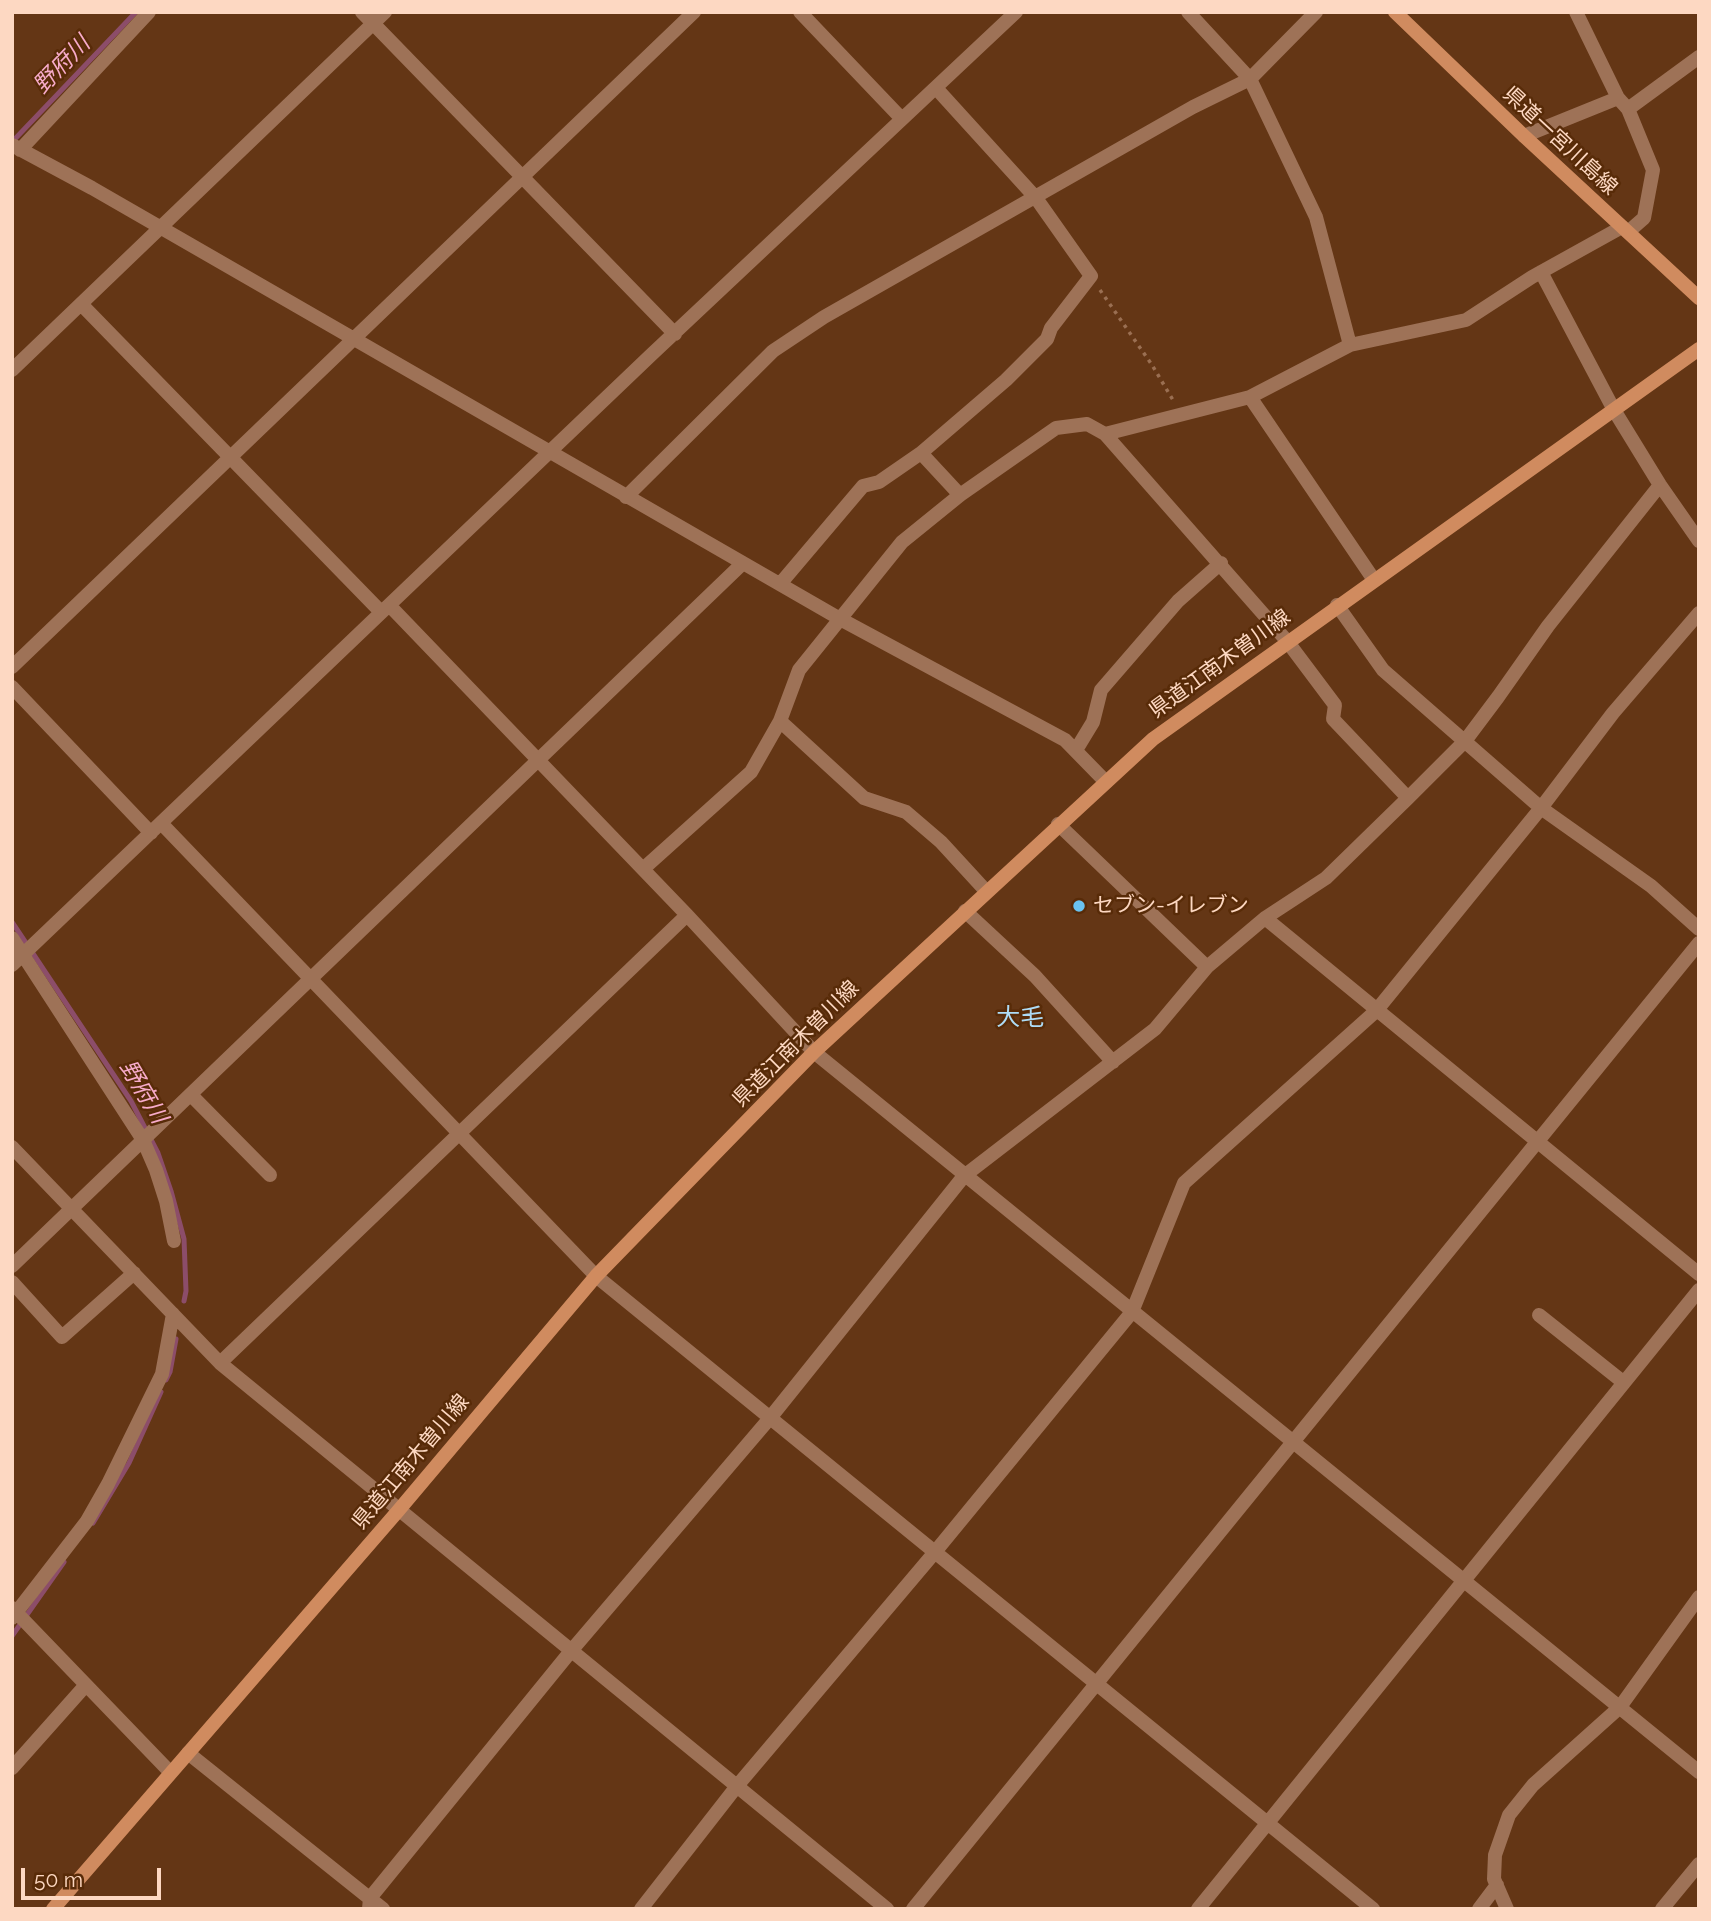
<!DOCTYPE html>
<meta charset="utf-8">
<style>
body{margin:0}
#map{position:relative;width:1711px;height:1921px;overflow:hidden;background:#643615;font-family:Raleway,sans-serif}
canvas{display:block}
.frame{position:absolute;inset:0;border:14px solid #fdd8c2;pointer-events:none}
.scale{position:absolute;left:21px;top:1868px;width:140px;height:32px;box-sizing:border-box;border:4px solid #fdd8c2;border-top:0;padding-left:9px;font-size:21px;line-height:24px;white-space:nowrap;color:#fdd8c2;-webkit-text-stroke:5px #582b08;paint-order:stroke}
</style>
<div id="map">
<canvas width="1711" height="1921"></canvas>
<div class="frame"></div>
<div class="scale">50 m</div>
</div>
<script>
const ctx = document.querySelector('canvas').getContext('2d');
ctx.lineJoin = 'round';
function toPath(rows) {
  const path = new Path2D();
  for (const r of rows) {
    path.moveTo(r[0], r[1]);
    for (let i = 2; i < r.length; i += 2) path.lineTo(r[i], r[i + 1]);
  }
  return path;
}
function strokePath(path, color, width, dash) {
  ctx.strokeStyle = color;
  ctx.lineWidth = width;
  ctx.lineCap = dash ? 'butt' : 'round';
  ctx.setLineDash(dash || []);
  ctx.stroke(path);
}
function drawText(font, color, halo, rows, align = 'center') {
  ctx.font = font + ' Raleway,"Noto Sans JP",sans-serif';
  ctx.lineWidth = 5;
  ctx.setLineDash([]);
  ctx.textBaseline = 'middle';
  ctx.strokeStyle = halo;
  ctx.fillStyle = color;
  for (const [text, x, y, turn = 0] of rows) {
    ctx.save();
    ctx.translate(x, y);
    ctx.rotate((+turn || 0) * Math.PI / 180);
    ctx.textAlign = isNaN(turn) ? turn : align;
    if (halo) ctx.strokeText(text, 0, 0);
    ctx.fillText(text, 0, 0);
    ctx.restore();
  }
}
strokePath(toPath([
 [12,142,136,12],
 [12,922,131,1101,158,1153,171,1191,184,1239,186,1291,184,1301],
 [166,1380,170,1372,176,1339],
 [93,1523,129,1463,161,1392],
 [12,1636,64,1562]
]), '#8c4d69', 5);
strokePath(toPath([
 [1100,290,1152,365,1173,400]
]), '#9a6f52', 3.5, [3.5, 5]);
strokePath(toPath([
 [362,12,675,334],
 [800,12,902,119],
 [1188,12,1250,79,1316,217,1350,345],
 [1576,12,1618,98,1628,109],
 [1524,136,1618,98],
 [12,145,92,188,842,620,1065,740,1106,782],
 [20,150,149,12],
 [1628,232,1644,218,1653,170,1628,109,1699,57],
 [1541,272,1614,410,1660,485,1699,541],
 [81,304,381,612],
 [12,370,385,12],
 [1250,397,1374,580],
 [1105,434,1287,641,1335,705,1333,719,1408,798],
 [921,453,960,495],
 [626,497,773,351,824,317,1193,107,1250,79,1316,12],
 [780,584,863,486,879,482,921,453,1006,380,1047,339,1051,328,1091,276,1036,198,936,88],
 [1337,605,1383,670,1541,808,1651,886,1699,929],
 [390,606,687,915,814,1052,1699,1772],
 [12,667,694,12],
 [12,687,151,833],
 [780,721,864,798,906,812,941,842,986,891],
 [1076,750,1093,722,1101,690,1178,601,1221,563],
 [161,823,596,1276,1373,1909],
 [1058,824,1207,967],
 [643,869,751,772,780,721,799,670,902,542,960,495,1056,428,1087,424,1105,434,1250,397,1350,345,1466,320,1532,277,1622,227],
 [965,911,1035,976,1113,1062],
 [1265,918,1699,1274],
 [12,938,143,1140,156,1170,166,1201,174,1241],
 [12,965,651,355,1016,12],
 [191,1095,270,1175],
 [12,1147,220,1363,887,1909],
 [12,1266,743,563],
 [12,1282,62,1337,134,1273],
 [1539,1315,1623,1382],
 [220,1363,687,915],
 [12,1608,170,1772],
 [12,1618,87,1521,108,1484,162,1374,173,1314],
 [188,1753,383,1909],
 [12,1768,85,1686],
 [369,1909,370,1898,571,1651,770,1418,964,1176,1155,1029,1207,967,1265,918,1326,878,1408,798,1465,741,1498,697,1548,626,1660,485],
 [641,1909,737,1786,935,1552,1132,1312,1184,1183,1376,1011,1541,808,1613,713,1699,613],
 [913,1909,1699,943],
 [1198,1909,1699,1290],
 [1479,1909,1497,1885],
 [1507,1909,1494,1879,1495,1855,1509,1815,1533,1785,1620,1707,1699,1597],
 [1662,1909,1699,1864]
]), '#9e7257', 14);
strokePath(toPath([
 [1395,12,1524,136,1699,298],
 [53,1909,398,1511,596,1276,814,1052,1153,739,1699,349]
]), '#d08b5f', 14);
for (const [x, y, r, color] of [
 [1079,906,7,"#6ac3f1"]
]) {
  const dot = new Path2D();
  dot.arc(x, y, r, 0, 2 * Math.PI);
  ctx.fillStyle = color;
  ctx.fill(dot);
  strokePath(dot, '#582b08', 2.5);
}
drawText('21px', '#fdd8c2', '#582b08', [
 ["県道一宮川島線",1560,141,43],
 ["県道江南木曽川線",1220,664,-36],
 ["県道江南木曽川線",796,1044,-45],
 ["県道江南木曽川線",411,1462,-50]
]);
drawText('21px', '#fdd8c2', '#582b08', [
 ["セブン-イレブン",1093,906]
], 'left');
drawText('italic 23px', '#f7abca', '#582b08', [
 ["野府川",62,65,-46],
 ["野府川",143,1092,59]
]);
drawText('24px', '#aedcf6', '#582b08', [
 ["大毛",1020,1018]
]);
</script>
